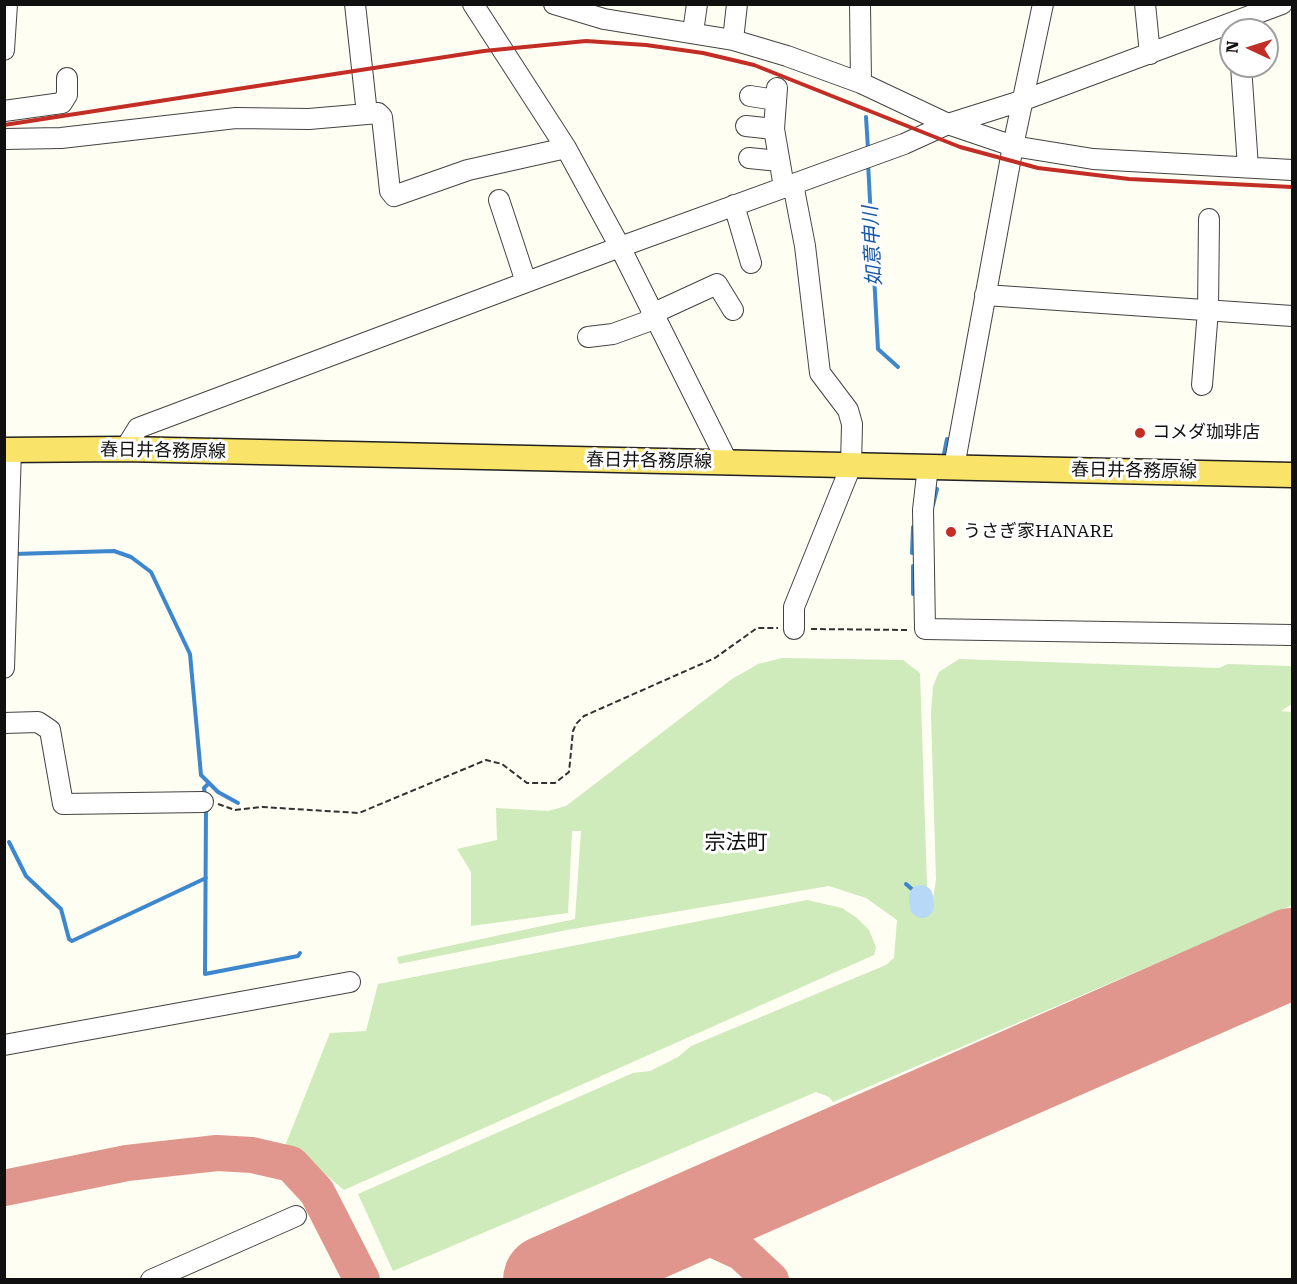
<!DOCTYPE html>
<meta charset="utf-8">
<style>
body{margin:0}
#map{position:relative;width:1297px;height:1284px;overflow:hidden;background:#fffef3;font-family:"Roboto Serif",serif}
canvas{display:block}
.frame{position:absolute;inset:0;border:6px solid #101010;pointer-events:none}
.north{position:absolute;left:1219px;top:18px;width:60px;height:60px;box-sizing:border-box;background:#fff;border:2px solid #9f9f9f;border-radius:50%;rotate:274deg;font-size:16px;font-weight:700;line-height:24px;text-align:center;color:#101010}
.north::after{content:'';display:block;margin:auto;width:21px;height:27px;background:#c22d26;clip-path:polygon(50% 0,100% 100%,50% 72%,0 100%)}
</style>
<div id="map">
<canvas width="1297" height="1284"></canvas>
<div class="frame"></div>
<div class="north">N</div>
</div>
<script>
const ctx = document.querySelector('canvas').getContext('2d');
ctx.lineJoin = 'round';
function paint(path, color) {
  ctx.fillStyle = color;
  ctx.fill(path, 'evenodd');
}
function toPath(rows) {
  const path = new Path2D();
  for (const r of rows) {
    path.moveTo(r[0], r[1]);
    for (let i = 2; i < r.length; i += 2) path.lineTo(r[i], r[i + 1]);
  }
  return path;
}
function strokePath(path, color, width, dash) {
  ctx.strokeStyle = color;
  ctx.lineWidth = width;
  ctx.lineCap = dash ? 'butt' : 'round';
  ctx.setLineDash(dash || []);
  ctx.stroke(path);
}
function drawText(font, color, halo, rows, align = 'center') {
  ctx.font = font + ' "Roboto Serif","Noto Sans JP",serif';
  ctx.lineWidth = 6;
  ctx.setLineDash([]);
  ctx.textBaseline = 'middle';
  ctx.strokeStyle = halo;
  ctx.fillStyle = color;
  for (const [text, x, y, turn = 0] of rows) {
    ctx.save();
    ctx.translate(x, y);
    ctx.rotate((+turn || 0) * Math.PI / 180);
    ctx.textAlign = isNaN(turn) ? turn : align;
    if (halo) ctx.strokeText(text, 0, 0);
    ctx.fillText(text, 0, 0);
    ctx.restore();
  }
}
paint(toPath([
 [782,658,903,660,920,673,927,885,925,896,933,898,936,880,931,714,933,686,939,672,959,659,1219,668,1228,664,1292,666,1292,704,1281,711,1292,712,1292,905,833,1102,829,1097,816,1092,393,1271,358,1194,633,1073,650,1071,678,1057,691,1046,886,965,894,958,897,920,866,898,829,886,567,930,399,964,397,957,575,919,581,831,572,831,568,913,471,926,471,872,457,849,497,840,496,808,548,811,566,806,732,679,758,664],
 [807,900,842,908,857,918,869,930,876,947,874,955,344,1190,313,1164,285,1146,330,1033,366,1031,378,984]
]), '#cfeabb');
strokePath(toPath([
 [866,117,868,149],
 [868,163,878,349,898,367],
 [944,454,947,439],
 [933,505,937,489],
 [912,553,913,527],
 [14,554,114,551,131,557,151,572,190,654,201,775,218,792,238,803],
 [913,566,913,594],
 [205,796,204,788,208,784],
 [206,807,205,974,298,956,300,953],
 [9,842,26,876,61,909,69,939,72,941,206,878],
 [906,884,921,897]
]), '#3d87ce', 4);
strokePath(toPath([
 [921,897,922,906]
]), '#b7d9f7', 24);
strokePath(toPath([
 [4,1188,127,1163,217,1153,252,1155,291,1164,317,1192,362,1280],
 [673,1226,705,1236,742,1253,771,1280]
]), '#e0968c', 36);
strokePath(toPath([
 [548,1280,1292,953]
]), '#e0968c', 90);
const minor = toPath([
 [355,4,367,114,378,113,382,117,390,191,394,196,468,170,566,148],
 [473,4,566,148,620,247,728,463],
 [554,4,604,19,733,40,787,56,861,83,948,124,1013,146,1093,159,1292,170],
 [860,4,861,83],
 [1145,4,1150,54],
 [693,32,697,4],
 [733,40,737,4],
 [4,50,7,4],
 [1241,66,1248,167],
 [777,88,774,129,784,187],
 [750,96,776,100],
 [4,111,62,103,67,95,67,78],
 [746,126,774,129],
 [4,139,61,138,236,118,309,119,367,114],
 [749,158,779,161],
 [793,184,805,246,820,373,848,410,852,424,851,466,794,607,794,629],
 [499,200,526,282],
 [734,205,751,263],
 [985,295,1292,316],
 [588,337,613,334,646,322,654,313,717,284,733,310],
 [1202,385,1208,310,1209,219],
 [125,449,138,428,620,247,904,144,948,124,1024,100,1282,4],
 [928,466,923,510,925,629,1292,635],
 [954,467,1013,146,1043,4],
 [4,668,11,450],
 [4,723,38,722,50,730,63,804,203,802],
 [4,1045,350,982],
 [151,1280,296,1216]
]);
const major = toPath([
 [4,450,125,449,1292,475]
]);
strokePath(minor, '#434343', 22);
strokePath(major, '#212121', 27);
strokePath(toPath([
 [811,629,910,630],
 [218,804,235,810,262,807,359,813,486,760,502,764,527,783,555,783,569,772,573,731,576,724,584,716,715,658,757,628,778,628]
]), '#323232', 2, [6, 3]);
strokePath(minor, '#fff', 20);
strokePath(major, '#f9e369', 24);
strokePath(toPath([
 [4,125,484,51,586,41,646,45,703,53,754,65,960,147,1038,168,1129,179,1292,187]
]), '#c22d26', 4);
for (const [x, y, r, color] of [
 [1140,433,6,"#c22d26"],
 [951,532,6,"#c22d26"]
]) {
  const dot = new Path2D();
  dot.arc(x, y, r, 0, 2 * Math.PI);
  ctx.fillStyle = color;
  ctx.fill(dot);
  strokePath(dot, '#fff', 2);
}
drawText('18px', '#101010', '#fff', [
 ["コメダ珈琲店",1152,433],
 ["うさぎ家HANARE",963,532]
], 'left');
drawText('18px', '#101010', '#fff', [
 ["春日井各務原線",163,451,1],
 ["春日井各務原線",649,461,1],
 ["春日井各務原線",1134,471,1]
]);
drawText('italic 20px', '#1759a4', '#fff', [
 ["如意申川",873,246,-93]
]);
drawText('21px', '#101010', '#fff', [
 ["宗法町",736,843]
]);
</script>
